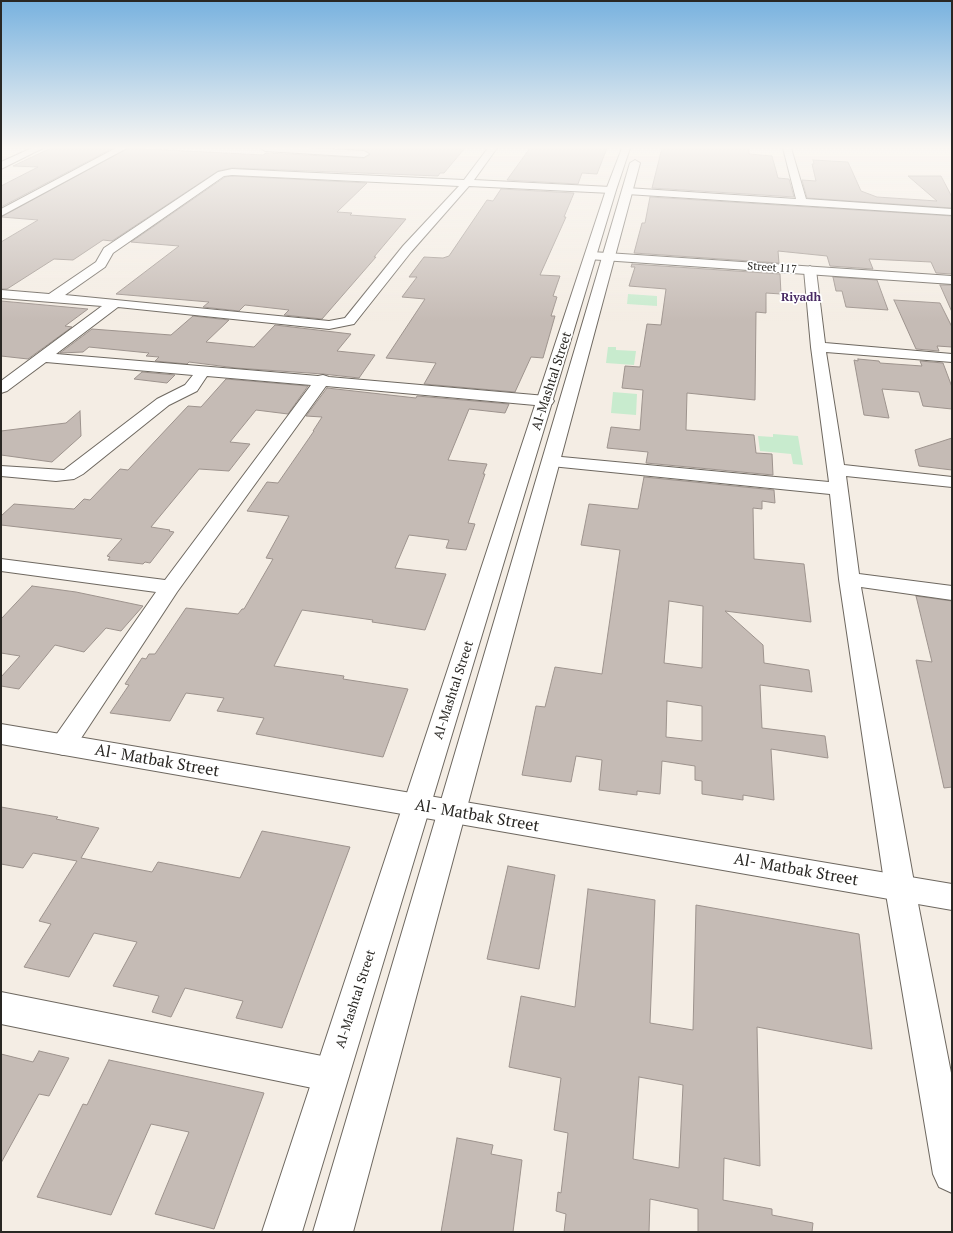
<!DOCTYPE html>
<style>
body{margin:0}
#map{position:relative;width:953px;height:1233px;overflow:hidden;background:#f4ede4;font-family:"PT Serif",serif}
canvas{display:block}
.frame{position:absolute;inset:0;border:2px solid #292723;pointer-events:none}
</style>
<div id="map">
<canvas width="953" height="1233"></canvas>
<div class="frame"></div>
</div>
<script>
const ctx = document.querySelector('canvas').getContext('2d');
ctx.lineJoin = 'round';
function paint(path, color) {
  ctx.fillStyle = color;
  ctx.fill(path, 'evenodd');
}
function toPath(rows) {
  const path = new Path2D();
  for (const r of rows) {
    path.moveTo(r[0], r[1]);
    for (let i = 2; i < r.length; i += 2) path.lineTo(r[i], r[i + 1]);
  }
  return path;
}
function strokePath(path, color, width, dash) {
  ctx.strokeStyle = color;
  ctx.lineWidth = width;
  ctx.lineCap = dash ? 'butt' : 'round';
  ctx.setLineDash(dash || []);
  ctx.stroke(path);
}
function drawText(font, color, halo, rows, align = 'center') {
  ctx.font = font + ' "PT Serif",serif';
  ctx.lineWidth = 3.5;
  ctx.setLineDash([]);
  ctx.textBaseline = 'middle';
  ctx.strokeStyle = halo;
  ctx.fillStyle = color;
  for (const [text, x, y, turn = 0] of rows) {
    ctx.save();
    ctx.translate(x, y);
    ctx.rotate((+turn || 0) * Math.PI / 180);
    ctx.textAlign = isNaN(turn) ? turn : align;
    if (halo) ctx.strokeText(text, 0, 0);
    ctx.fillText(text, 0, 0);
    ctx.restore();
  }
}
paint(toPath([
 [628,294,657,296,657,306,627,304],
 [608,347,616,347,616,350,636,351,634,365,606,363],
 [613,392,637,394,636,415,611,413],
 [773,434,798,436,803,465,793,464,791,454,760,451,758,436,773,437]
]), '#c8ebce');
const building = toPath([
 [51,148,113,148,1,207,1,186,38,167,13,166,51,148],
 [128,148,263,155,266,153,364,158,370,155,365,150,338,148,465,148,444,173,440,173,438,176,232,168,218,171,112,241,103,240,73,260,54,259,7,289,1,289,1,242,38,220,1,217,128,148],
 [530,148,607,148,597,174,582,173,578,184,507,180,530,148],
 [662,148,749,148,749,154,772,156,778,178,789,179,794,197,652,188,662,148],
 [813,160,848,162,861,191,877,197,937,201,908,176,941,176,952,197,952,208,807,198,802,180,816,181,812,164,814,164,813,160],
 [232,176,367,183,337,212,352,213,350,215,406,219,374,257,376,257,322,319,284,315,289,310,245,305,239,311,203,307,209,302,116,294,179,246,131,242,225,177,232,176],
 [501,189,574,193,564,217,566,217,540,275,560,276,553,296,557,297,551,316,555,316,543,358,531,357,515,392,424,384,436,363,386,358,425,299,402,297,417,277,409,277,424,257,443,258,449,256,487,200,493,201,501,189],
 [650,197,952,216,952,274,936,273,931,262,869,259,873,269,830,266,827,256,778,251,779,263,634,253,642,223,645,223,650,197],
 [632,264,780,274,781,294,766,293,766,313,756,312,755,400,687,393,686,430,754,435,756,453,772,454,773,475,646,463,648,452,607,448,611,427,640,430,643,390,622,388,625,366,640,367,647,324,661,325,666,289,629,286,635,267,631,267,632,264],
 [833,277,877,280,888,310,846,307,842,291,836,291,833,277],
 [940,285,952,285,952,312,940,285],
 [894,300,940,303,952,327,952,347,937,346,939,351,916,349,894,300],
 [1,301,88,309,65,326,72,327,28,359,1,356,1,301],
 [193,316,229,320,206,342,254,347,275,325,351,334,337,351,375,355,359,378,323,374,236,368,189,362,187,364,155,361,159,357,146,356,149,353,89,347,83,352,60,353,92,329,171,335,193,316],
 [858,359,879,361,880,363,922,366,920,361,943,363,952,387,952,409,923,406,919,392,882,389,889,418,864,415,854,360,858,361,858,359],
 [142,372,175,375,167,383,134,379,142,372],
 [226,379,308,386,288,414,256,410,230,442,250,444,229,471,199,469,151,527,170,530,169,531,174,532,150,563,145,562,143,564,108,560,110,557,107,556,122,539,1,525,1,516,14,504,74,509,84,499,90,500,120,469,128,470,188,406,201,407,226,379],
 [327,388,416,398,417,396,509,404,505,413,469,409,448,460,487,464,483,474,485,474,468,523,475,524,466,550,446,548,449,540,409,535,395,568,446,574,425,630,372,622,373,620,302,610,274,666,344,676,343,679,408,689,383,757,256,734,264,718,217,711,224,698,186,693,170,721,110,713,129,685,125,684,142,658,146,659,149,654,155,654,186,608,238,614,242,609,244,609,273,559,266,558,289,516,247,511,267,482,278,483,314,431,313,431,322,417,306,416,327,388],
 [80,411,81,436,52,462,1,455,1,431,66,423,80,411],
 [952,438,952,470,919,466,915,450,952,438],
 [644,477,774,490,775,503,762,501,762,509,753,508,754,559,804,564,811,622,725,611,763,645,764,663,809,670,812,692,760,685,762,728,825,736,828,758,771,749,774,800,743,795,743,800,702,794,702,781,695,780,695,766,662,761,660,794,637,791,637,795,599,790,602,760,576,756,571,782,522,775,536,706,545,707,555,667,602,674,620,550,581,545,589,504,638,509,644,477],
 [669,601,703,606,702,668,664,663,669,601],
 [667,701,702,706,702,741,666,737,667,701],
 [32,586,76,592,143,606,121,631,106,628,84,652,55,645,19,689,1,686,1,677,20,656,1,653,1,619,32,586],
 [916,596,952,601,952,787,944,788,916,660,932,662,916,596],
 [1,807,58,817,56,819,99,828,81,858,152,872,158,862,240,878,262,831,350,847,282,1028,236,1018,243,1001,185,988,171,1017,152,1012,159,996,113,986,137,942,94,933,69,977,24,967,51,924,39,921,77,861,33,853,23,868,1,864,1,807],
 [508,866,555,875,539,969,487,959,508,866],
 [588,889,655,900,650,1023,693,1030,696,905,859,934,872,1049,757,1027,760,1166,724,1158,723,1200,772,1209,772,1215,813,1223,812,1232,698,1232,698,1209,650,1199,649,1232,564,1232,566,1214,556,1211,558,1192,561,1193,568,1133,554,1130,561,1078,509,1067,521,996,575,1007,588,889],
 [639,1077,683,1085,679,1168,633,1159,639,1077],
 [39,1051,69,1058,49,1096,39,1094,1,1163,1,1054,33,1062,39,1051],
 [109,1060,264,1093,214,1229,155,1214,189,1132,151,1124,111,1215,37,1197,83,1104,87,1105,109,1060],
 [457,1138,493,1145,491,1154,522,1160,513,1232,441,1232,457,1138]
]);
paint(building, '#c5bbb5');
strokePath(building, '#9d938d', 1);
const minor = toPath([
 [32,148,43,148,1,169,1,162,32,148],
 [261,148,309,148,364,151,369,154,364,157,265,151,261,148],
 [488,148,497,148,474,180,611,187,616,190,611,193,469,186,411,252,354,324,329,329,118,307,56,354,318,376,323,375,329,377,546,396,552,398,554,401,552,404,546,406,326,386,177,592,72,752,63,755,54,752,50,745,54,738,156,592,1,571,1,559,165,580,311,385,207,376,197,391,169,405,83,474,74,479,56,481,1,476,1,466,64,470,157,399,185,385,193,375,46,362,7,391,1,393,1,381,102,306,1,298,1,290,49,294,96,262,104,248,218,172,232,169,464,180,488,148],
 [232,175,459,186,403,246,345,318,329,321,65,295,105,267,113,253,224,176,232,175],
 [783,148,791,148,806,199,952,209,952,215,627,194,622,191,627,188,796,199,783,148],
 [810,266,816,270,825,343,952,354,952,362,826,352,844,465,952,477,952,487,846,476,859,574,952,586,952,600,861,587,915,888,952,1078,952,1193,939,1187,933,1174,885,888,839,579,830,494,551,466,545,465,542,461,545,457,551,456,829,482,811,347,804,270,810,266],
 [1,992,332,1058,344,1063,349,1075,344,1087,332,1092,1,1024,1,992]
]);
const tertiary = toPath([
 [116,148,127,148,1,216,1,209,116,148],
 [592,252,952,276,952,284,588,259,586,256,588,253,592,252],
 [1,724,952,884,952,910,1,744,1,724]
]);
const secondary = toPath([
 [622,148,630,148,616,190,302,1232,262,1232,606,190,622,148],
 [635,160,640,163,353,1232,313,1232,630,163,635,160]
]);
strokePath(minor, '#6e6860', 2);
strokePath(tertiary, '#6e6860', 2);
strokePath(secondary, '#6e6860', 2);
paint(minor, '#fff');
paint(tertiary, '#fff');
paint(secondary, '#fff');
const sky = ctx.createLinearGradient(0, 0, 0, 321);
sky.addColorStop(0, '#78b2df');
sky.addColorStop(0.46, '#faf7f3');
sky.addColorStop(1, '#faf7f300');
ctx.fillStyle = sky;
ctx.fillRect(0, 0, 953, 321);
drawText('11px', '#292723', '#fff', [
 ["Street 117",772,268,4]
]);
drawText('bold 12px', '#482a63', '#fff', [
 ["Riyadh",801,298]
]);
drawText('13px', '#292723', '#fff', [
 ["Al-Mashtal Street",552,381,-72],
 ["Al-Mashtal Street",454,690,-72],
 ["Al-Mashtal Street",356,999,-72]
]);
drawText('16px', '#292723', '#fff', [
 ["Al- Matbak Street",157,761,10],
 ["Al- Matbak Street",477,816,10],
 ["Al- Matbak Street",796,870,10]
]);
</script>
